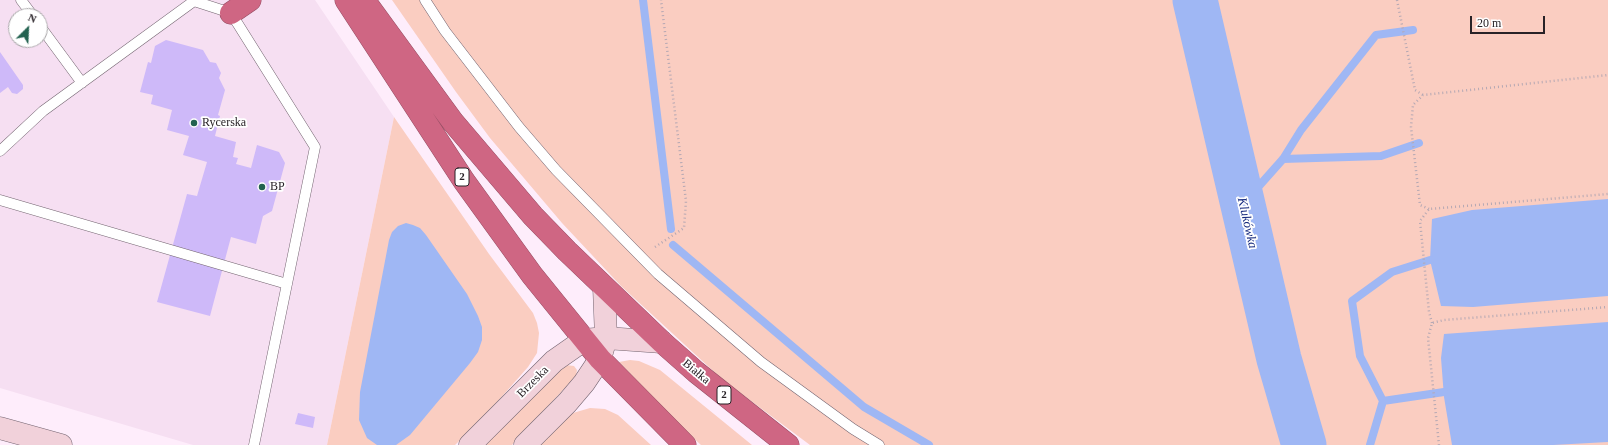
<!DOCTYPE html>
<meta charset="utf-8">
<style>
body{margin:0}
#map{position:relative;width:1608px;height:445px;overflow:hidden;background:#feedfb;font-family:Georgia,serif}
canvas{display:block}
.north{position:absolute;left:8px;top:8px;width:40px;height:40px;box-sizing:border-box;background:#fff;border:1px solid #a9a7a9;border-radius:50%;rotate:24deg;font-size:11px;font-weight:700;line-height:16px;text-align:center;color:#282227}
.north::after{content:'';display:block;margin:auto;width:14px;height:18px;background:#236250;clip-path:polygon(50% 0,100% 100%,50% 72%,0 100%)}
.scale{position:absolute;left:1470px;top:16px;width:75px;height:18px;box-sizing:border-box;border:2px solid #282227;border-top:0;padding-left:5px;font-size:12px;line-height:14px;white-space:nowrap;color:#282227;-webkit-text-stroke:3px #fff;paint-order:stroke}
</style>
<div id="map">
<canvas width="1608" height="445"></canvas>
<div class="north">N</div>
<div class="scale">20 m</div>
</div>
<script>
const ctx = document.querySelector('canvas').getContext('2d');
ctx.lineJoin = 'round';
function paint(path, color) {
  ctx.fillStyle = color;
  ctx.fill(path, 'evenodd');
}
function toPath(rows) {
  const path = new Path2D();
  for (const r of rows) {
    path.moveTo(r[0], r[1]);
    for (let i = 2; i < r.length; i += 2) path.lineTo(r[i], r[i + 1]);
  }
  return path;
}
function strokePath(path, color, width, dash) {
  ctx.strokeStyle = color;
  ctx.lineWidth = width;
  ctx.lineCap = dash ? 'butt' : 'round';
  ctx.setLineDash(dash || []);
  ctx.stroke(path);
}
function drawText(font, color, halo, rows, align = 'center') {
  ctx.font = font + ' Georgia,serif';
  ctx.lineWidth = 3.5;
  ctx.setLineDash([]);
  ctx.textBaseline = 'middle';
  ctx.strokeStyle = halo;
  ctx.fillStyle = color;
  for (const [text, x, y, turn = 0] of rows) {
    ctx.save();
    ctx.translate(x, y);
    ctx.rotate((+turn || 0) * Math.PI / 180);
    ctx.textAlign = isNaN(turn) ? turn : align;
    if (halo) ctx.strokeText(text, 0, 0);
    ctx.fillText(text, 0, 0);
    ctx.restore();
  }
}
paint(toPath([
 [0,0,315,0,394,117,327,445,193,445,0,388],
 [16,16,40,16,40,40,16,40]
]), '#f6dff2');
paint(toPath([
 [392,0,1608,0,1608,445,810,445,723,380,621,286,562,223,490,138,456,92],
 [394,117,489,254,533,313,537,323,539,333,537,353,528,367,483,418,455,445,327,445],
 [630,360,639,361,660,370,752,445,701,445,676,422,619,362],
 [566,365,574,366,577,370,576,376,512,445,484,445,542,384],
 [590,408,605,409,618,415,651,445,537,445,561,421,573,413]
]), '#facdc1');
paint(toPath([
 [1608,199,1608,296,1473,307,1441,306,1430,260,1432,219,1472,210],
 [406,223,413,225,420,228,426,235,467,294,478,316,482,327,482,340,478,352,470,363,410,435,396,445,377,445,367,438,359,420,360,392,389,240,392,232,398,226],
 [1608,322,1608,442,1553,445,1452,445,1444,397,1441,358,1444,334]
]), '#9fb7f4');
strokePath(toPath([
 [643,0,671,229],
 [1283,159,1381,156,1419,143],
 [1243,204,1283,159,1301,130,1376,35,1413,30],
 [673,245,864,407,929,445],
 [1383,401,1444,392],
 [1370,445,1383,401,1360,356,1352,301,1392,272,1430,260]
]), '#9fb7f4', 8);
strokePath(toPath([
 [1195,0,1279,359,1304,445]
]), '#9fb7f4', 45);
paint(toPath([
 [166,40,203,50,210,62,216,63,221,73,219,78,225,90,218,115,220,116,215,136,236,142,233,157,238,158,236,164,251,168,257,145,279,152,285,163,272,211,263,216,256,244,231,237,210,316,157,302,187,194,197,196,207,162,183,155,189,136,167,130,172,110,151,104,153,95,140,92,148,62,151,63,155,46],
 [0,52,23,85,23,89,17,94,12,93,8,87,0,93],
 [298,413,315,417,313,428,295,424]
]), '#ceb9f9');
const lane = toPath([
 [21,0,33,16],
 [425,0,445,31,519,127,556,170,658,274,761,362,853,429,879,445],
 [40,26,82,83],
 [0,151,43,111,194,1,231,13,315,147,254,445],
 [0,200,287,284]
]);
const secondary = toPath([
 [0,428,61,445],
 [470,445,554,361,584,340,606,338,662,342],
 [525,445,567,403,584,383,600,359,606,338,604,287]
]);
const highway = toPath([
 [346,0,464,181,532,275,600,359,685,445],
 [364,0,453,122,533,216,567,251,662,342,696,372,788,445],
 [231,13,250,0]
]);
strokePath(lane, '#736470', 11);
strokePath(secondary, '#736470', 23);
strokePath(highway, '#954e63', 23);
strokePath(toPath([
 [1397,0,1415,90,1423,95],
 [1429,209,1420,205,1411,127,1413,105,1423,95,1608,75],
 [655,247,684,228,686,201,661,0],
 [1432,323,1429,312,1420,221,1429,209,1608,194],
 [1439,445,1428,338,1432,323,1444,320,1608,307]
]), '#b5a8b3', 2.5, [1, 3]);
strokePath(lane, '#fff', 10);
strokePath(secondary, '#f1d1da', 22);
strokePath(highway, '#cf6683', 22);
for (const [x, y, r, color] of [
 [194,123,4,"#236250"],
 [262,187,4,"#236250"]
]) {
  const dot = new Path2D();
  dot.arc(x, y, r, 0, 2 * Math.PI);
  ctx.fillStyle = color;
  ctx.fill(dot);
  strokePath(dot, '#fff', 1.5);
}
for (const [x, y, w] of [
 [462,177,14],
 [724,395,14]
]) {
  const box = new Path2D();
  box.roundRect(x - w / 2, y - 9, w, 18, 3);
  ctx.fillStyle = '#fff';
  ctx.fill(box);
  strokePath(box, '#282227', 1);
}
drawText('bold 11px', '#282227', null, [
 ["2",462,177],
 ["2",724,395]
]);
drawText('12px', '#282227', '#fff', [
 ["Rycerska",202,123],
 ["BP",270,187]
], 'left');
drawText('12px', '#282227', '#fff', [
 ["Białka",696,372,40],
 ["Brzeska",533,382,-45]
]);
drawText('italic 13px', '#162a7e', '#fff', [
 ["Klukówka",1247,223,77]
]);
</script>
